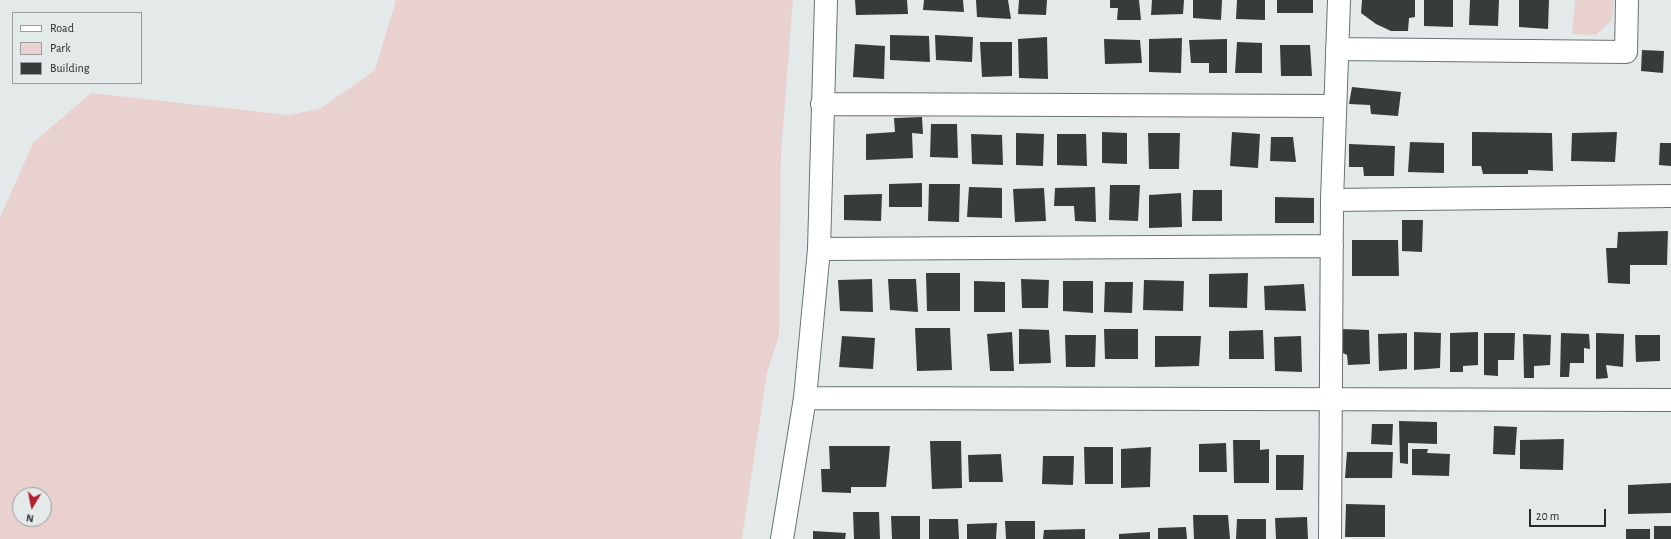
<!DOCTYPE html>
<style>
body{margin:0}
#map{position:relative;width:1671px;height:539px;overflow:hidden;background:#e4e9e9;font-family:"Alegreya Sans",sans-serif}
canvas{display:block}
.legend{position:absolute;left:12px;top:12px;width:130px;height:72px;box-sizing:border-box;background:#e4e9e9;border:1px solid #999d9d;margin:0;padding:5px 7px;list-style:none;font-size:12px;color:#292b2b}
.legend li{display:flex;align-items:center;gap:8px;height:20px}
.legend b{width:20px;border:1px solid #999d9d}
.north{position:absolute;left:12px;top:487px;width:40px;height:40px;box-sizing:border-box;background:#e4e9e9;border:1px solid #999d9d;border-radius:50%;rotate:190deg;font-size:11px;font-weight:700;line-height:16px;text-align:center;color:#292b2b}
.north::after{content:'';display:block;margin:auto;width:14px;height:18px;background:#b11f2e;clip-path:polygon(50% 0,100% 100%,50% 72%,0 100%)}
.scale{position:absolute;left:1529px;top:509px;width:77px;height:18px;box-sizing:border-box;border:2px solid #292b2b;border-top:0;padding-left:5px;font-size:12px;line-height:14px;white-space:nowrap;color:#292b2b;-webkit-text-stroke:3px #e4e9e9;paint-order:stroke}
</style>
<div id="map">
<canvas width="1671" height="539"></canvas>
<ul class="legend">
<li><b style="height:5px;background:#fff"></b>Road</li>
<li><b style="height:11px;background:#e9d1cf"></b>Park</li>
<li><b style="height:11px;background:#373b3b"></b>Building</li>
</ul>
<div class="north">N</div>
<div class="scale">20 m</div>
</div>
<script>
const ctx = document.querySelector('canvas').getContext('2d');
ctx.lineJoin = 'round';
function paint(path, color) {
  ctx.fillStyle = color;
  ctx.fill(path, 'evenodd');
}
function toPath(rows) {
  const path = new Path2D();
  for (const r of rows) {
    path.moveTo(r[0], r[1]);
    for (let i = 2; i < r.length; i += 2) path.lineTo(r[i], r[i + 1]);
  }
  return path;
}
function strokePath(path, color, width, dash) {
  ctx.strokeStyle = color;
  ctx.lineWidth = width;
  ctx.lineCap = dash ? 'butt' : 'round';
  ctx.setLineDash(dash || []);
  ctx.stroke(path);
}
paint(toPath([
 [396,0,793,0,781,152,779,336,767,372,742,539,0,539,0,218,33,143,91,93,288,115,320,109,375,70],
 [20,495,44,495,44,519,20,519],
 [1575,0,1614,0,1612,20,1596,35,1572,34]
]), '#e9d1cf');
paint(toPath([
 [855,0,907,0,908,14,856,15],
 [924,0,963,0,964,12,923,10],
 [976,0,1008,0,1011,19,977,17],
 [1019,0,1047,0,1046,15,1018,14],
 [1110,0,1139,0,1141,20,1117,20,1118,8,1110,8],
 [1152,0,1184,0,1183,14,1151,15],
 [1193,0,1222,0,1221,20,1193,18],
 [1237,0,1265,0,1265,20,1236,19],
 [1277,0,1313,0,1313,13,1277,13],
 [1362,0,1415,0,1415,17,1409,18,1408,31,1391,31,1376,24,1361,13],
 [1424,0,1453,0,1453,27,1424,26],
 [1470,0,1499,0,1498,26,1469,25],
 [1519,0,1549,0,1548,29,1519,27],
 [890,35,929,36,930,62,890,60],
 [935,35,973,37,972,62,936,60],
 [1047,37,1048,79,1019,78,1018,39],
 [1182,38,1181,73,1149,72,1149,39],
 [1104,39,1140,40,1142,63,1105,64],
 [1227,39,1227,73,1209,73,1209,63,1191,63,1189,40],
 [980,42,1012,42,1012,76,982,77],
 [1237,42,1262,43,1262,73,1235,73],
 [855,44,885,46,884,79,853,77],
 [1280,45,1310,45,1312,76,1281,76],
 [1642,50,1664,51,1663,73,1641,71],
 [1352,87,1401,92,1398,116,1371,114,1370,105,1349,104],
 [922,117,923,134,912,133,913,158,866,160,866,134,895,132,894,118],
 [931,124,957,124,958,158,930,157],
 [1102,132,1127,133,1127,164,1102,163],
 [1232,132,1260,134,1258,168,1230,166],
 [1472,132,1552,133,1553,171,1528,170,1528,174,1483,174,1481,166,1472,166],
 [1617,132,1615,162,1571,161,1572,133],
 [1016,133,1044,134,1043,166,1016,165],
 [1148,133,1180,133,1179,169,1149,169],
 [971,134,1002,135,1003,165,972,164],
 [1057,134,1086,134,1087,166,1057,165],
 [1271,137,1293,137,1296,162,1270,161],
 [1410,142,1444,143,1444,173,1408,172],
 [1660,143,1671,143,1671,166,1659,165],
 [1349,144,1395,146,1394,176,1364,176,1363,167,1349,167],
 [922,183,922,207,889,207,889,184],
 [929,184,960,184,959,222,928,221],
 [1110,185,1140,185,1138,221,1109,220],
 [969,187,1002,188,1002,218,967,217],
 [1095,187,1096,222,1075,221,1074,206,1054,206,1055,188],
 [1044,188,1046,221,1015,222,1013,189],
 [1193,190,1222,190,1222,221,1192,221],
 [1181,193,1182,227,1149,228,1149,195],
 [882,194,881,221,844,220,844,195],
 [1275,197,1314,198,1314,223,1275,223],
 [1402,220,1423,220,1422,252,1402,251],
 [1668,231,1667,265,1630,265,1630,284,1608,283,1606,248,1617,248,1618,232],
 [1352,240,1398,240,1399,276,1352,276],
 [926,273,960,273,960,311,927,311],
 [1248,273,1247,308,1209,307,1209,274],
 [872,279,873,312,840,311,838,280],
 [888,279,916,279,918,312,890,310],
 [1021,279,1049,280,1048,308,1022,308],
 [1144,280,1184,281,1183,311,1143,310],
 [974,281,1005,282,1005,312,974,312],
 [1063,281,1093,281,1093,313,1063,311],
 [1105,282,1133,282,1132,313,1104,312],
 [1304,284,1306,311,1265,310,1264,286],
 [915,328,950,328,952,370,917,371],
 [1019,329,1049,330,1051,363,1019,364],
 [1104,329,1138,329,1138,359,1105,359],
 [1341,329,1369,330,1370,364,1348,365,1347,355,1343,353],
 [1263,330,1264,359,1229,359,1229,331],
 [1012,332,1014,371,990,371,987,334],
 [1414,332,1441,333,1440,368,1414,370],
 [1478,332,1478,365,1463,366,1463,372,1450,372,1450,333],
 [1407,333,1407,369,1379,371,1378,334],
 [1484,333,1515,333,1514,360,1498,360,1498,376,1484,375],
 [1561,333,1589,334,1590,349,1584,348,1584,363,1570,363,1569,377,1560,377],
 [1596,333,1624,334,1623,367,1606,365,1608,378,1596,379],
 [1523,334,1551,335,1550,365,1534,366,1534,378,1524,378],
 [1065,335,1096,335,1095,367,1066,367],
 [1635,335,1660,335,1660,361,1636,362],
 [842,336,875,338,873,369,839,367],
 [1155,336,1201,336,1199,366,1155,367],
 [1301,336,1302,372,1275,371,1274,337],
 [1399,421,1437,422,1437,444,1408,443,1408,464,1400,463],
 [1372,424,1393,424,1392,445,1371,444],
 [1494,426,1517,427,1515,455,1493,454],
 [1564,439,1563,470,1520,469,1520,440],
 [1233,440,1260,440,1260,450,1269,449,1269,483,1234,483],
 [930,441,961,441,962,488,932,489],
 [1226,443,1227,472,1199,472,1199,444],
 [829,446,890,446,886,487,851,487,851,493,822,492,821,469,830,469],
 [1084,447,1113,447,1113,484,1085,484],
 [1151,447,1150,487,1121,488,1121,449],
 [1412,449,1428,449,1427,453,1450,454,1449,476,1412,475],
 [1347,452,1393,452,1392,478,1345,478],
 [1001,454,1003,482,969,482,968,455],
 [1276,455,1304,455,1303,490,1276,490],
 [1043,456,1074,456,1073,485,1042,484],
 [1671,483,1671,513,1628,514,1628,485],
 [1346,504,1385,505,1385,537,1345,537],
 [853,512,879,512,880,539,854,539],
 [1193,515,1228,515,1230,539,1194,539],
 [891,516,920,516,920,539,892,539],
 [1307,517,1308,539,1276,539,1275,518],
 [929,519,958,519,959,539,929,539],
 [1237,519,1266,519,1266,539,1236,539],
 [1005,521,1035,521,1035,539,1006,539],
 [997,523,996,539,967,539,967,524],
 [1654,526,1671,526,1671,539,1654,539],
 [1186,527,1187,539,1158,539,1158,528],
 [1085,529,1085,539,1043,539,1044,530],
 [1626,529,1650,529,1650,539,1626,539],
 [813,531,846,533,845,539,813,539],
 [1150,532,1150,539,1119,539,1119,534]
]), '#373b3b');
const minor = toPath([
 [1337,49,1626,52,1627,0],
 [822,104,1335,106],
 [1332,200,1671,196],
 [819,249,1332,246],
 [805,398,1671,400],
 [782,539,805,398,819,249,826,0],
 [1330,539,1332,200,1339,0]
]);
strokePath(minor, '#6c7171', 24);
strokePath(minor, '#fff', 22);
</script>
